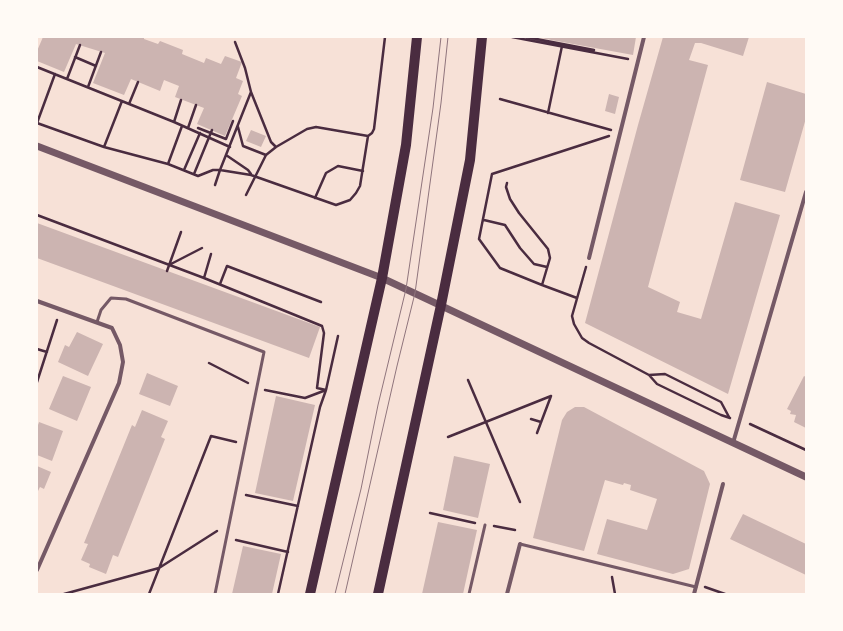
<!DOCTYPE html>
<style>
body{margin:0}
#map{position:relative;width:843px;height:631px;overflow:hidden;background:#f7e1d7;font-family:Mulish,sans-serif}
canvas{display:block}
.frame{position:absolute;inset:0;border:38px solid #fffaf5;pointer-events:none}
</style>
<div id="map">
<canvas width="843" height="631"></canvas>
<div class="frame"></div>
</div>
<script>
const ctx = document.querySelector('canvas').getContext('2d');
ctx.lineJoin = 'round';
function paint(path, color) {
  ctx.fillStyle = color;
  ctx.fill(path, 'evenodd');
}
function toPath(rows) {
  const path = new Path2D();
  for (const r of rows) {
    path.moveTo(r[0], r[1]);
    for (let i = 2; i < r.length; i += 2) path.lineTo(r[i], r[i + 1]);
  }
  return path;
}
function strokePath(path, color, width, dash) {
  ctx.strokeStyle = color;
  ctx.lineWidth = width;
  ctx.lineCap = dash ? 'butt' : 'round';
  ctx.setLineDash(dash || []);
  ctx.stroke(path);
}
paint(toPath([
 [43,37,144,37,144,39,158,44,160,41,183,50,182,54,204,63,206,58,221,64,225,56,242,62,236,78,243,81,238,94,242,96,225,136,197,124,204,108,175,97,179,86,164,80,160,91,131,79,124,95,93,83,105,53,76,44,64,72,37,61,37,51],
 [535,37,636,37,633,55],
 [663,37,749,37,743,56,701,43,695,43,689,60,708,65,648,287,680,302,677,312,701,319,735,202,780,215,728,394,585,323,638,125],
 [767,82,806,94,806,118,785,192,740,180],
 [609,94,619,97,615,114,605,111],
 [251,130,266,136,261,147,246,141],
 [37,223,320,327,309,358,37,258],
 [77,332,103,344,88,376,58,362,65,345,69,347],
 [147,373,178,386,170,406,139,394],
 [63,376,91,387,77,421,49,409],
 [804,376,806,377,806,428,794,422,796,415,790,414,791,411,787,409],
 [276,396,315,405,293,501,255,493],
 [575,407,584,407,704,471,710,484,689,569,673,574,597,554,607,519,647,530,657,499,630,490,631,485,624,483,623,485,605,480,584,551,533,538,562,420,567,412],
 [142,410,168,421,161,437,165,439,118,557,113,555,106,574,89,567,90,564,81,560,88,544,84,543,132,425,135,427],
 [39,422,63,431,52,461,37,455,37,428],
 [454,456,490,464,478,518,443,510],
 [37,466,51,472,44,489,40,487,37,493],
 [743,514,806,544,806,575,730,539],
 [438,522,477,530,463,594,422,594],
 [243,546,281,554,272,594,232,594]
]), '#ccb4b1');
strokePath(toPath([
 [512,37,628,59],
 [526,37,594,50,593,52],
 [235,42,245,68,251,92,271,142,276,147],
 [75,57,96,66],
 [37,67,174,122,230,147],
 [67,79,80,45],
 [88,87,101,52],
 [500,99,611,130],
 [129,104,138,82],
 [548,113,562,46],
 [174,122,181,100],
 [37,123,104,147,168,164,198,176,213,170,220,170,251,175,336,205,350,200,356,193,360,186,368,136],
 [37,123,55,74],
 [238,127,243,146,266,155],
 [188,128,196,105],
 [198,128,226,139,233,121],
 [104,147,122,101],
 [226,155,248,170,251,174],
 [168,164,182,126],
 [184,170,200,133],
 [194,174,212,130],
 [507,183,506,187,510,199,519,213,548,249,550,258,542,285,500,268,479,239,492,174,609,136],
 [215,185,220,170,251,92],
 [246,195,266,155,276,147,307,129,316,127,368,136,372,133,374,129,385,37],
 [315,198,326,173,338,166,363,171],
 [37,215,204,278,322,326,324,333,317,388,326,390],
 [484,220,505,225,520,248,534,264,547,267],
 [169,265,202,248],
 [586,267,572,316,574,324,582,338,589,343,649,375,657,384,721,415,730,418],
 [167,271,181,232],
 [204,278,211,254],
 [220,284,227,266,321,302],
 [542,285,577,298],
 [37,349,47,352],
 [209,363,248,383],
 [649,375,665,374,721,402,729,417],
 [468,380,520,502],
 [37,382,57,320],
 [265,390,305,398,326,390],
 [531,419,541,422],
 [750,424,806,450],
 [537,433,551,396],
 [448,437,551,396],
 [246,495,298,506],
 [430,513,475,523],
 [494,526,515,530],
 [236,540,288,552],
 [612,577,615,594],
 [705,587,725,594],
 [64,594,159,568,217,531],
 [149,594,211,436,236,442],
 [278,594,320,407,326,390,338,336]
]), '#4a2c40', 2.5);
strokePath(toPath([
 [97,322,101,310,111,298,126,299,264,352,215,594],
 [520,544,696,587],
 [469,594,485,525]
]), '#755966', 3);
strokePath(toPath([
 [589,258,644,37],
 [37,301,112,328,120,345,123,362,119,383,37,570],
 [733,443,806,192],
 [507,594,520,544],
 [694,594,723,484]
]), '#755966', 4);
strokePath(toPath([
 [37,146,382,278,806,477]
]), '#755966', 7);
strokePath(toPath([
 [310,594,382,278,406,145,417,37],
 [378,594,441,305,470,160,482,37]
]), '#4a2c40', 10);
strokePath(toPath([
 [335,594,361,489,378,405,406,289,433,108,441,37],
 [345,594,397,366,415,293,441,103,448,37]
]), '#8f747c', 1);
</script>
